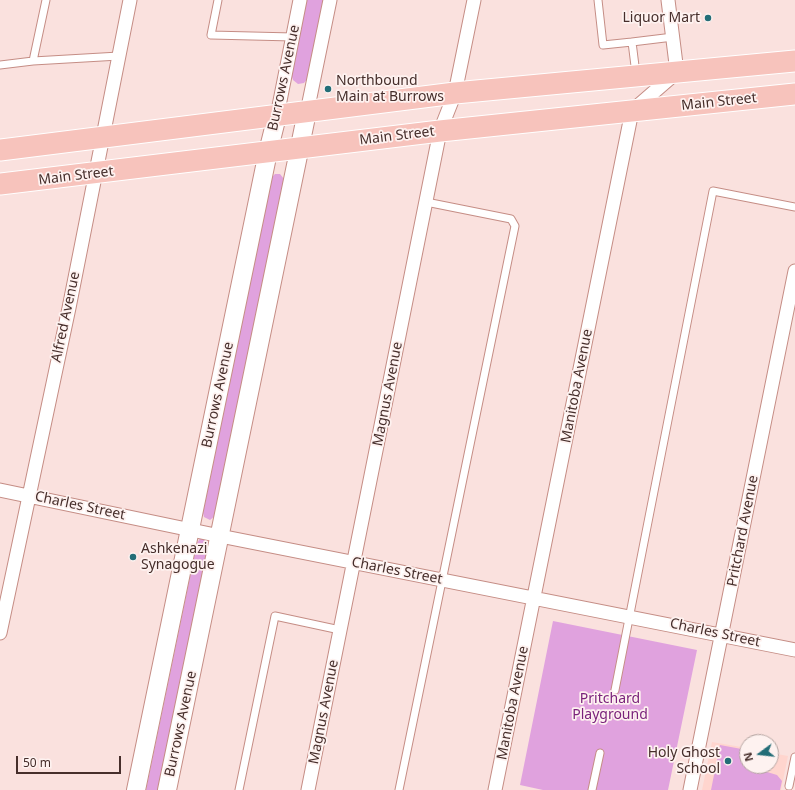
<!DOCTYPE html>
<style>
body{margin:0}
#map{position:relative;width:795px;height:790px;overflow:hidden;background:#fae1de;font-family:"Noto Sans",sans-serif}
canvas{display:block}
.north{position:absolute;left:739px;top:734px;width:40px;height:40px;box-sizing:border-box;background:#fef2f0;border:1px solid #b4a4a1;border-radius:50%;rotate:255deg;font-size:11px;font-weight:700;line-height:16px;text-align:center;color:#462e2b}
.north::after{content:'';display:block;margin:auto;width:14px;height:18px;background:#236d77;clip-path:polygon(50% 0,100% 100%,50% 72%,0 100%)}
.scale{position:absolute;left:16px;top:756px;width:105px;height:18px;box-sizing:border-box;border:2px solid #462e2b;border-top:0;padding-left:5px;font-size:12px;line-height:14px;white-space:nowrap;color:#462e2b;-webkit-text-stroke:3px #fef2f0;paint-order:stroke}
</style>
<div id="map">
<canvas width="795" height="790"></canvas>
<div class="north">N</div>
<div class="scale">50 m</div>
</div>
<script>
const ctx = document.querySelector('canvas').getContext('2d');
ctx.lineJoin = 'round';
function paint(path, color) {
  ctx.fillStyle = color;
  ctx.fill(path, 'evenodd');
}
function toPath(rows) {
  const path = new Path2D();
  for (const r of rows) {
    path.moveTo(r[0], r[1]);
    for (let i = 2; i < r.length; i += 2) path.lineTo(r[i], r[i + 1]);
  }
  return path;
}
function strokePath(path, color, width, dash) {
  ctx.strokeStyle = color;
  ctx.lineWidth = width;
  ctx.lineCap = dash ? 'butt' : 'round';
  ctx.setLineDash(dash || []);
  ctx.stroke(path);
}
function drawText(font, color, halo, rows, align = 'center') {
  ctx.font = font + ' "Noto Sans",sans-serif';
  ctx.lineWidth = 3.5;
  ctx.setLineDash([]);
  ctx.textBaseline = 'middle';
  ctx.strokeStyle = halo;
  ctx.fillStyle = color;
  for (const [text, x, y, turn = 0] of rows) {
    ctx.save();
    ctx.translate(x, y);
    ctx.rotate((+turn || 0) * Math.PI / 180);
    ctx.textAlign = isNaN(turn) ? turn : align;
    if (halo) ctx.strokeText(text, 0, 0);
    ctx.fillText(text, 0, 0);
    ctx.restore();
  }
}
paint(toPath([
 [712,742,747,748,747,766,771,766,771,753,788,756,781,790,702,790]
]), '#ffd5ce');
paint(toPath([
 [307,0,324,0,308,78,304,83,298,84,293,80,291,74],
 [275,174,280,174,284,179,215,516,210,520,204,517,203,513,272,177],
 [201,537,207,538,208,546,159,790,146,790,197,543],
 [553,621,697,650,668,790,543,790,520,785],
 [720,745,747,750,747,766,768,766,767,772,777,775,782,781,780,790,711,790]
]), '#e0a2de');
const lane = toPath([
 [218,0,211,35,293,37],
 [598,0,603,45,632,42],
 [33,61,46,0],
 [0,65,33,61,119,56],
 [636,74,632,42,673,37],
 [615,690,713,191,795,207],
 [789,786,795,757],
 [239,790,275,616,340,630],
 [399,790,515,226,511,219,426,202],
 [592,790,600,753]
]);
const street = toPath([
 [307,112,330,0],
 [277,116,300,0],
 [0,490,220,536,795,650],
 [0,633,69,308,130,0],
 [308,790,440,131,455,93,474,0],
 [495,790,632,111,677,72,668,0],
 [690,790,795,271]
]);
const secondary = toPath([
 [136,790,268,152,277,116],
 [167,790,307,112]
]);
const primary = toPath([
 [0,150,455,93,795,61],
 [0,184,440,131,795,94]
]);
strokePath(lane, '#c58d85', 9);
strokePath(street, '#c58d85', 15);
strokePath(secondary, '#c58d85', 20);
strokePath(primary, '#fff', 23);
strokePath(lane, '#fff', 7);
strokePath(street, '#fff', 13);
strokePath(secondary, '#fff', 18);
strokePath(primary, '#f7c3bc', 21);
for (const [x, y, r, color] of [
 [708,18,4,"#236d77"],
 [328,89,4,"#236d77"],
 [133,557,4,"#236d77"],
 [728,761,4,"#236d77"]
]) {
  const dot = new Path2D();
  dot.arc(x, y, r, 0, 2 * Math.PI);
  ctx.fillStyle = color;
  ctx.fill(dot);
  strokePath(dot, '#fef2f0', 1.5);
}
drawText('14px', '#462e2b', '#fef2f0', [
 ["Liquor Mart",700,18],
 ["Northbound",336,81,"left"],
 ["Main at Burrows",336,97,"left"],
 ["Ashkenazi",141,549,"left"],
 ["Synagogue",141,565,"left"],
 ["Holy Ghost",720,753],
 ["School",720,769]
], 'right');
drawText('14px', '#462e2b', '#fef2f0', [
 ["Burrows Avenue",284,78,-78],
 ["Main Street",719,102,-6],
 ["Main Street",397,136,-7],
 ["Main Street",76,176,-7],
 ["Alfred Avenue",66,317,-78],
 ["Manitoba Avenue",577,386,-79],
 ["Magnus Avenue",388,394,-79],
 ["Burrows Avenue",218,395,-78],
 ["Charles Street",80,506,12],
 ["Pritchard Avenue",743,531,-79],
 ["Charles Street",397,571,11],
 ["Charles Street",715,633,12],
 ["Manitoba Avenue",513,703,-79],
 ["Magnus Avenue",324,712,-79],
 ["Burrows Avenue",181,724,-78]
]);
drawText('14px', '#7a227b', '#fef2f0', [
 ["Pritchard",610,699],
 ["Playground",610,715]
]);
</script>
